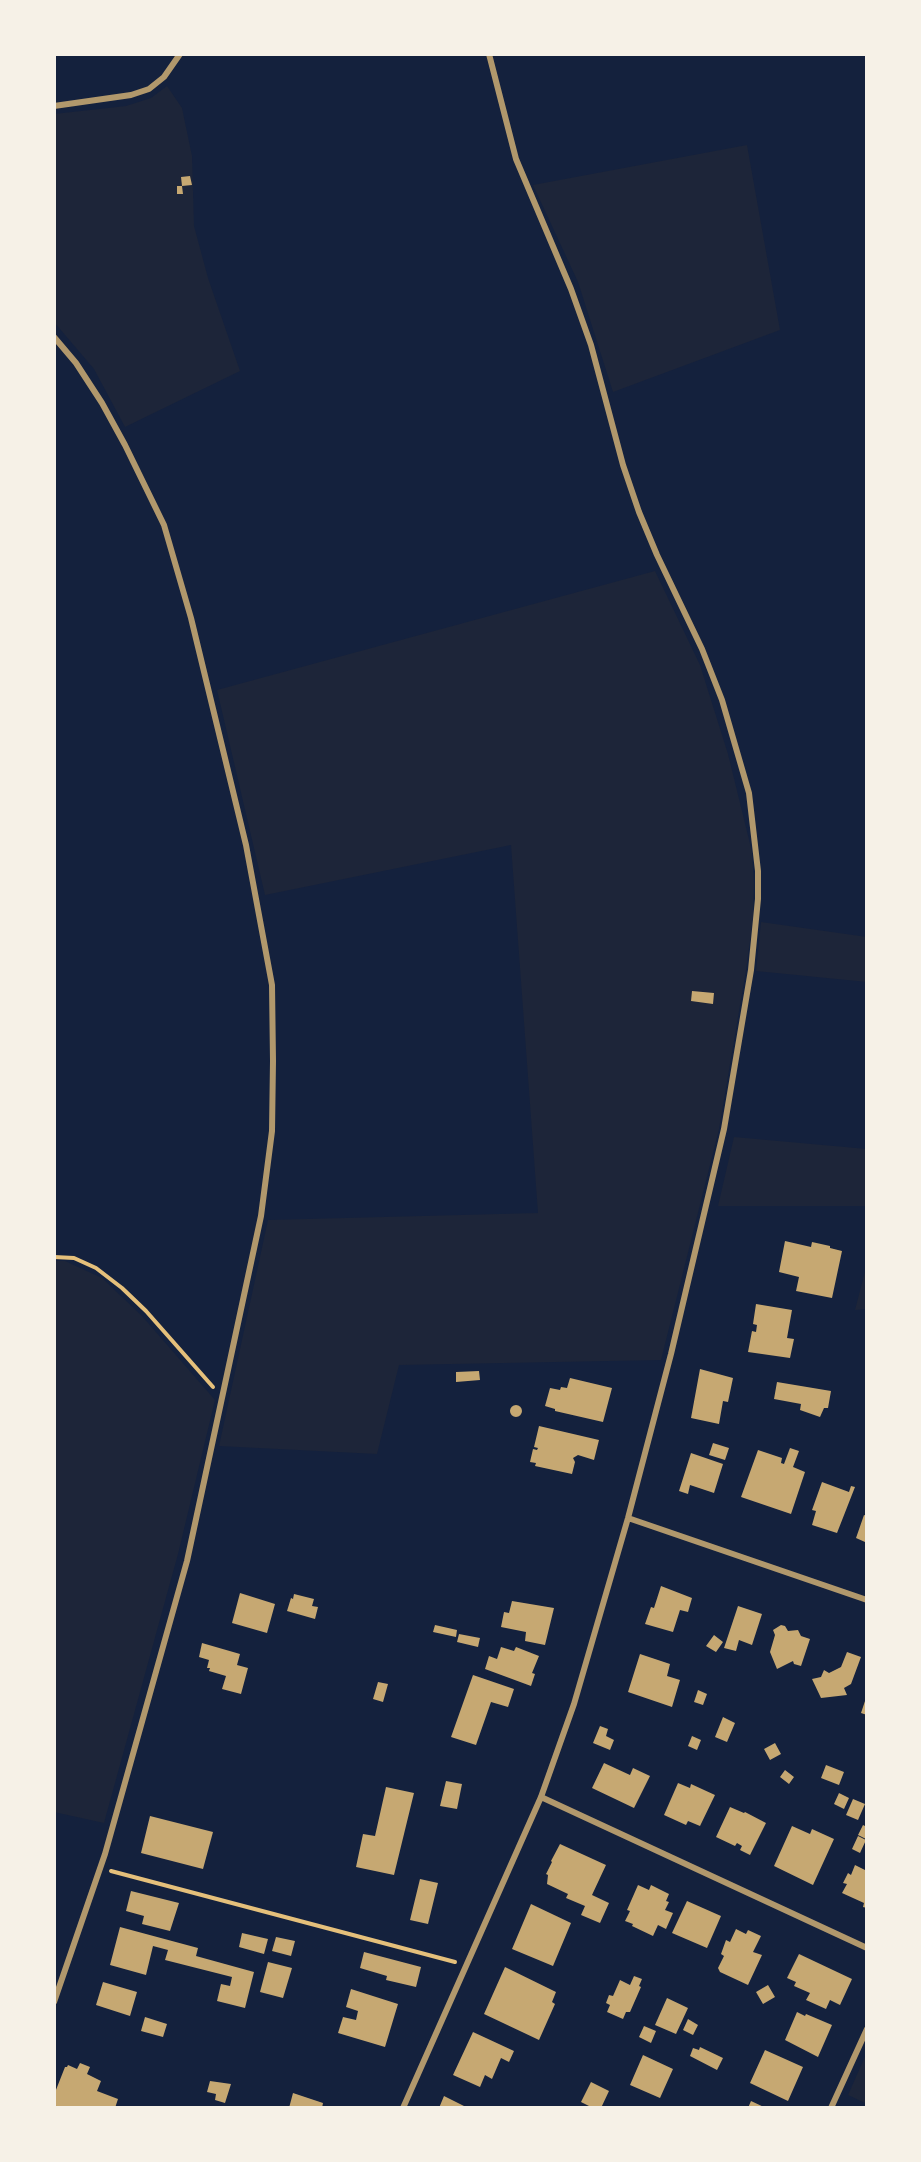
<!DOCTYPE html>
<style>
body{margin:0}
#map{position:relative;width:921px;height:2162px;overflow:hidden;background:#14213d;font-family:"Space Grotesk",sans-serif}
canvas{display:block}
.frame{position:absolute;inset:0;border:56px solid #f6f1e7;pointer-events:none}
</style>
<div id="map">
<canvas width="921" height="2162"></canvas>
<div class="frame"></div>
</div>
<script>
const ctx = document.querySelector('canvas').getContext('2d');
ctx.lineJoin = 'round';
function paint(path, color) {
  ctx.fillStyle = color;
  ctx.fill(path, 'evenodd');
}
function toPath(rows) {
  const path = new Path2D();
  for (const r of rows) {
    if (r.length === 3) {
      path.moveTo(r[0] + r[2], r[1]);
      path.arc(r[0], r[1], r[2], 0, 2 * Math.PI);
      continue;
    }
    path.moveTo(r[0], r[1]);
    for (let i = 2; i < r.length; i += 2) path.lineTo(r[i], r[i + 1]);
  }
  return path;
}
function strokePath(path, color, width, dash) {
  ctx.strokeStyle = color;
  ctx.lineWidth = width;
  ctx.lineCap = dash ? 'butt' : 'round';
  ctx.setLineDash(dash || []);
  ctx.stroke(path);
}
paint(toPath([
 [167,86,182,108,192,156,194,226,208,278,240,371,125,427,94,369,54,322,54,114,126,106,151,98],
 [747,145,780,330,613,392,578,282,533,185],
 [655,571,700,665,728,754,752,852,754,883,753,918,746,970,719,1129,661,1360,399,1365,377,1454,219,1446,268,1220,538,1213,511,845,265,895,217,690],
 [761,922,867,937,867,982,756,971],
 [734,1137,867,1149,867,1206,718,1206],
 [54,1261,65,1261,102,1278,142,1316,215,1400,178,1554,104,1823,54,1812],
 [867,1264,867,1309,855,1310],
 [867,2052,867,2104,848,2095]
]), '#1d2539');
paint(toPath([
 [190,176,192,185,182,186,183,194,177,194,177,186,182,186,181,177],
 [692,991,714,993,713,1004,691,1001],
 [785,1241,811,1247,812,1242,830,1246,830,1248,842,1251,832,1298,796,1291,799,1277,779,1272],
 [756,1304,792,1310,787,1338,794,1339,790,1358,748,1352,752,1331,756,1332,757,1325,753,1324],
 [700,1369,733,1378,728,1402,723,1401,719,1424,691,1418],
 [479,1371,480,1380,456,1382,456,1372],
 [570,1378,612,1388,603,1422,555,1411,555,1409,545,1406,550,1388,560,1390,561,1387,567,1388],
 [777,1382,831,1391,828,1408,824,1408,820,1417,800,1410,801,1404,774,1399],
 [516,1411,6],
 [539,1426,599,1440,594,1460,578,1455,573,1458,575,1462,572,1474,535,1466,536,1463,530,1462,533,1449,537,1450,538,1448,534,1447],
 [713,1443,729,1448,725,1460,709,1455],
 [790,1448,799,1451,793,1467,805,1472,791,1514,741,1497,758,1450,782,1458,781,1463,784,1464],
 [691,1453,723,1464,714,1493,690,1485,688,1494,679,1491],
 [822,1482,849,1492,851,1486,855,1487,837,1533,812,1525,816,1511,812,1510],
 [864,1515,867,1516,867,1545,865,1545,865,1542,856,1538],
 [661,1586,692,1598,688,1612,680,1610,673,1632,645,1624,651,1607,654,1608],
 [240,1593,275,1604,267,1633,232,1623],
 [294,1594,314,1599,312,1606,318,1607,315,1619,287,1611,291,1598,293,1599],
 [512,1601,554,1608,545,1645,525,1641,526,1632,501,1627,504,1612,509,1613],
 [738,1606,762,1614,752,1645,739,1640,736,1651,724,1648],
 [435,1625,457,1630,456,1637,433,1632],
 [781,1625,785,1626,788,1631,798,1630,801,1636,810,1639,801,1666,794,1664,793,1661,777,1669,770,1652,775,1635,773,1630],
 [459,1634,480,1638,478,1647,457,1642],
 [714,1635,723,1642,716,1652,706,1646],
 [202,1643,240,1654,237,1665,248,1668,241,1694,222,1689,226,1676,209,1671,210,1668,207,1668,209,1660,199,1657],
 [501,1647,514,1651,516,1647,539,1656,532,1673,535,1674,531,1686,485,1669,489,1656,497,1659],
 [847,1652,861,1657,851,1684,844,1688,847,1695,821,1698,812,1679,821,1677,824,1670,829,1673,841,1667],
 [640,1654,670,1664,667,1676,680,1680,672,1707,628,1692],
 [473,1675,514,1689,508,1707,491,1702,476,1745,451,1737],
 [378,1682,388,1684,383,1702,373,1699],
 [698,1690,707,1694,703,1705,694,1702],
 [867,1695,867,1715,861,1713],
 [723,1717,735,1723,727,1742,715,1737],
 [600,1726,608,1729,606,1736,614,1740,610,1750,593,1743],
 [692,1736,701,1740,697,1750,688,1746],
 [775,1743,781,1754,770,1760,764,1749],
 [604,1763,630,1775,633,1768,650,1776,634,1808,592,1788],
 [826,1765,844,1772,839,1785,821,1778],
 [785,1770,794,1777,789,1784,780,1777],
 [446,1781,462,1784,457,1809,440,1806],
 [678,1783,690,1788,691,1784,715,1795,700,1826,688,1821,686,1825,664,1815],
 [386,1787,414,1793,394,1875,356,1867,363,1834,375,1836],
 [839,1793,849,1798,844,1809,834,1804],
 [853,1799,865,1804,858,1820,846,1815],
 [730,1807,744,1813,745,1812,766,1823,750,1855,740,1850,742,1846,737,1843,735,1846,716,1837],
 [150,1816,213,1832,203,1869,141,1853],
 [863,1825,867,1827,866,1839,858,1835],
 [792,1826,810,1834,812,1829,834,1839,813,1885,774,1866],
 [858,1836,866,1840,860,1853,852,1849],
 [560,1844,606,1865,592,1895,609,1903,600,1923,581,1915,585,1906,566,1898,568,1894,547,1884,548,1875,546,1874,552,1862,551,1861],
 [855,1865,867,1871,867,1908,863,1907,864,1903,842,1893,847,1884,843,1883,848,1873,851,1875],
 [420,1879,438,1883,428,1924,410,1920],
 [638,1885,649,1890,651,1885,669,1894,666,1901,669,1902,665,1910,673,1913,666,1929,658,1925,653,1936,632,1926,633,1924,625,1921,630,1911,627,1910],
 [131,1891,179,1903,170,1931,142,1924,144,1916,126,1911],
 [687,1901,721,1916,707,1948,672,1933],
 [531,1904,571,1923,553,1966,512,1949],
 [120,1927,198,1948,196,1956,254,1972,245,2008,217,2001,221,1984,230,1986,232,1977,165,1960,168,1950,153,1946,146,1975,110,1965],
 [736,1929,746,1934,748,1930,761,1936,753,1952,762,1955,748,1985,720,1972,718,1968,724,1956,721,1954,726,1940,730,1942],
 [242,1933,268,1939,264,1954,239,1947],
 [276,1937,295,1941,291,1956,272,1951],
 [364,1952,421,1967,416,1987,386,1980,387,1976,360,1968],
 [799,1954,852,1979,840,2005,830,2000,826,2009,806,2000,810,1993,794,1986,796,1982,787,1978],
 [268,1962,292,1968,283,1998,260,1992],
 [505,1967,556,1992,552,2002,555,2004,539,2040,484,2014],
 [634,1976,642,1979,639,1986,641,1987,630,2012,626,2012,623,2019,607,2012,610,2005,606,2003,609,1995,613,1996,620,1980,630,1985],
 [103,1982,137,1992,130,2016,96,2005],
 [768,1985,775,1997,763,2004,756,1992],
 [351,1989,398,2004,385,2047,338,2033,343,2017,356,2020,358,2011,346,2007],
 [667,1998,688,2008,676,2034,655,2025],
 [797,2012,805,2016,806,2014,832,2025,818,2057,785,2040],
 [145,2017,167,2024,163,2037,141,2031],
 [688,2019,698,2025,693,2035,683,2030],
 [644,2026,656,2031,651,2043,639,2037],
 [473,2032,514,2051,509,2062,501,2058,492,2079,485,2075,480,2087,453,2075],
 [700,2047,723,2058,717,2070,690,2056,693,2048,699,2050],
 [765,2050,803,2067,788,2101,750,2083],
 [643,2055,673,2069,660,2098,630,2085],
 [80,2063,90,2067,87,2074,101,2081,97,2091,118,2099,115,2108,61,2108,54,2105,54,2095,65,2067,67,2067,68,2065,77,2069],
 [210,2081,231,2084,225,2103,215,2100,216,2094,207,2092],
 [591,2082,609,2091,601,2108,593,2108,581,2102],
 [293,2093,323,2103,322,2108,289,2108],
 [444,2096,468,2108,439,2108],
 [751,2101,766,2108,748,2108]
]), '#c6a872');
strokePath(toPath([
 [54,1257,74,1258,96,1268,122,1288,146,1311,213,1387],
 [111,1871,455,1962]
]), '#e5c07b', 4);
strokePath(toPath([
 [54,106,131,95,149,89,164,77,180,54],
 [54,337,76,363,102,403,125,445,164,525,191,618,246,845,272,985,273,1061,272,1131,261,1216,187,1561,105,1854,54,2002],
 [628,1518,867,1600],
 [541,1797,867,1948],
 [403,2108,541,1797,574,1704,628,1518,671,1354,724,1129,751,970,758,899,758,871,749,793,722,700,702,649,657,555,639,512,623,465,591,345,571,289,516,159,489,54],
 [831,2108,867,2029]
]), '#b1986c', 6);
</script>
